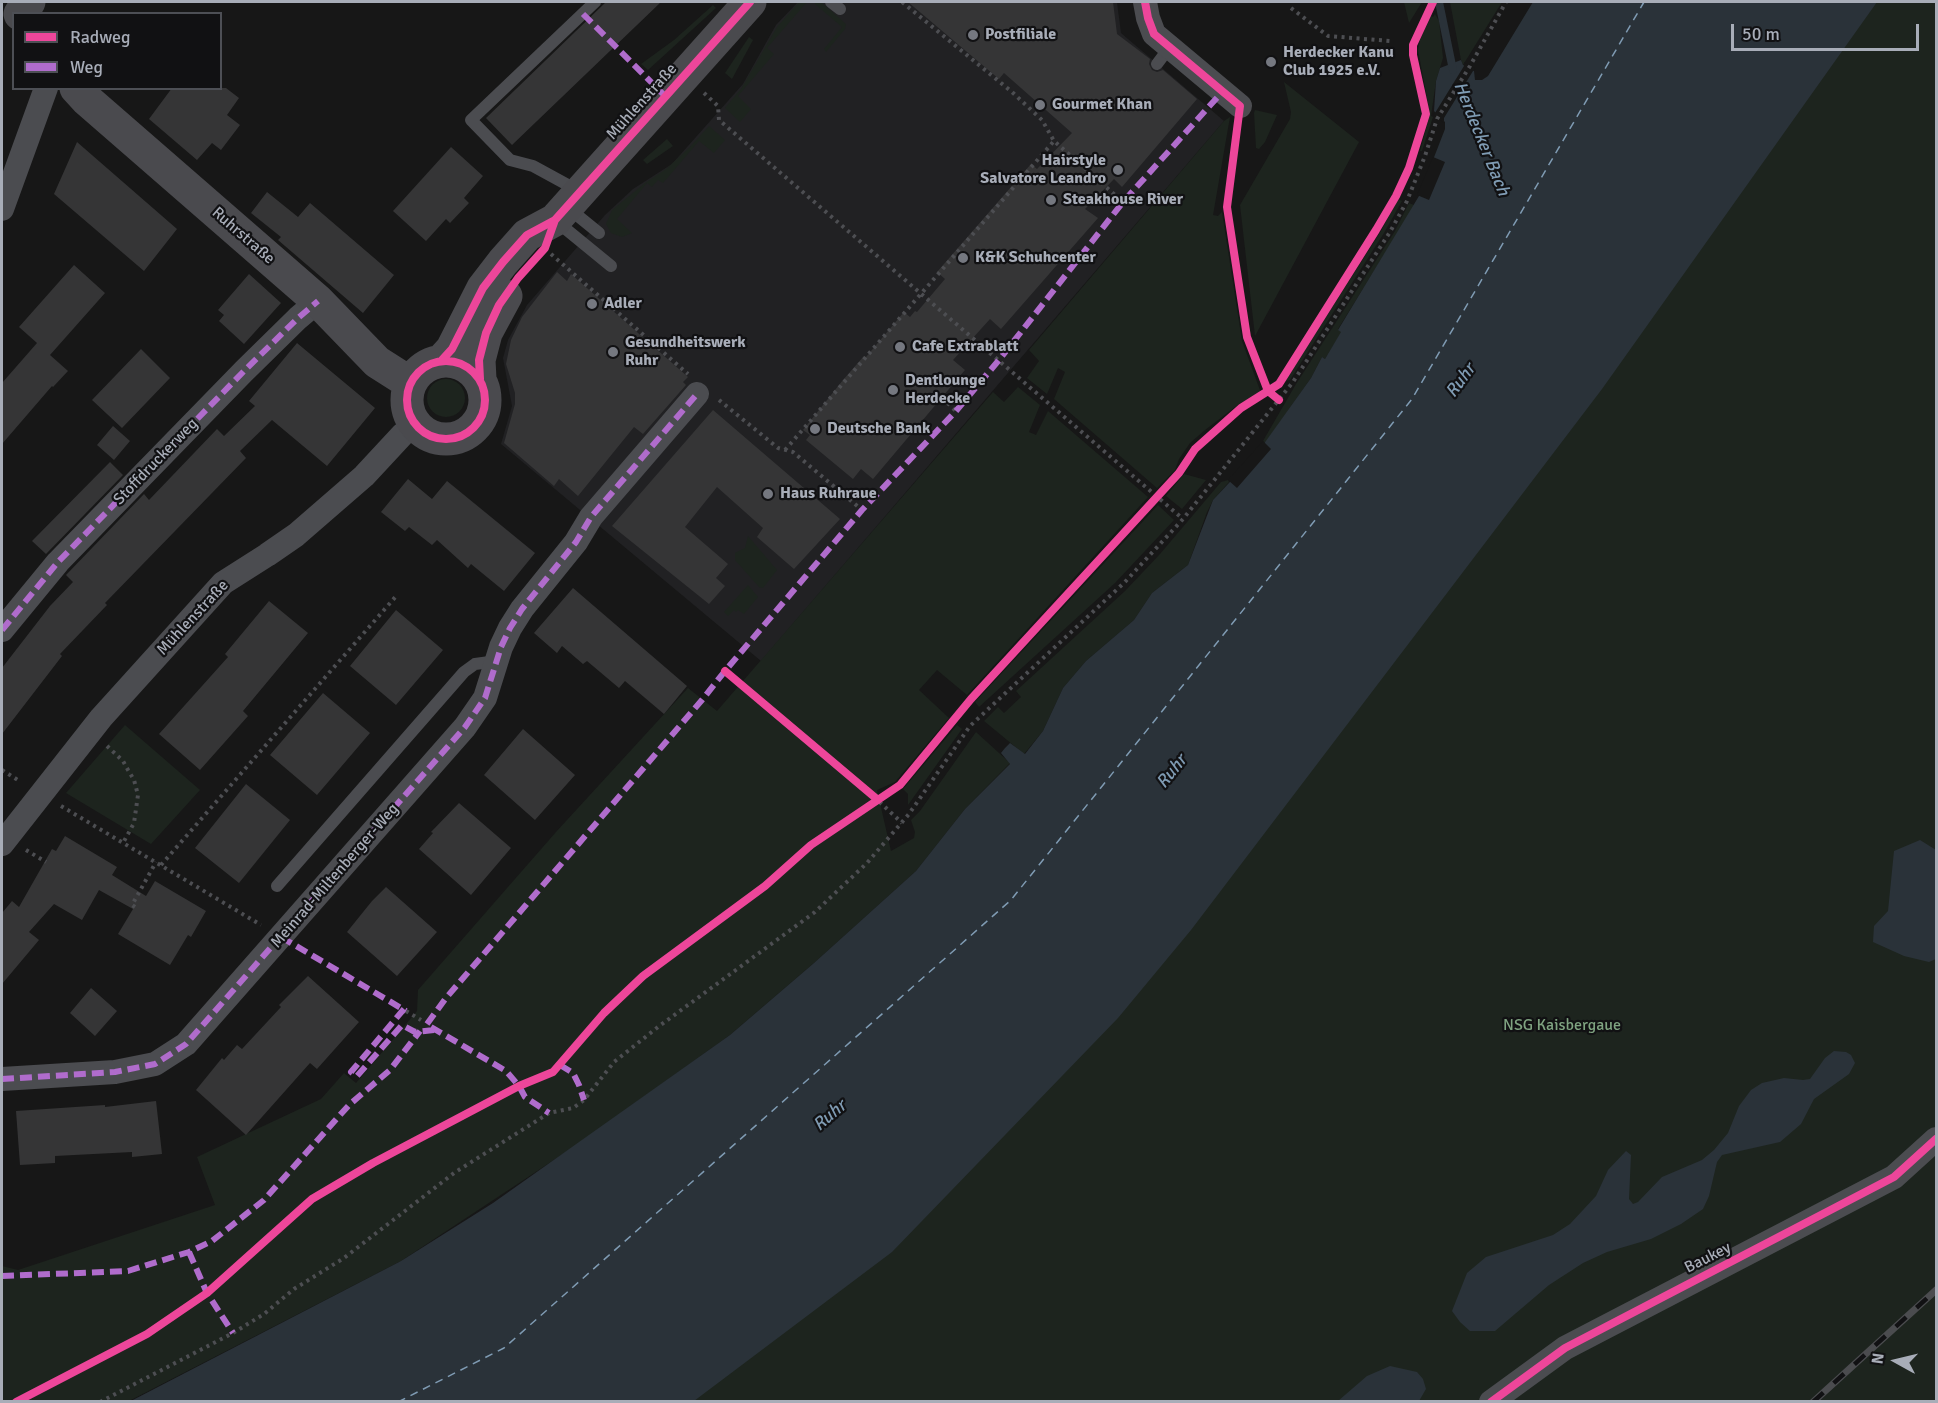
<!DOCTYPE html>
<meta charset="utf-8">
<style>
body{margin:0}
#map{position:relative;width:1938px;height:1403px;overflow:hidden;background:#171717;font-family:Signika,sans-serif}
canvas{display:block}
.frame{position:absolute;inset:0;border:3px solid #a8adb8;pointer-events:none}
.legend{position:absolute;left:12px;top:12px;width:210px;height:78px;box-sizing:border-box;background:#111113;border:2px solid #4d4f55;margin:0;padding:8px 10px;list-style:none;font-size:18px;color:#a8adb8}
.legend li{display:flex;align-items:center;gap:12px;height:30px}
.legend b{width:30px;border:2px solid #4d4f55}
.north{position:absolute;left:1866px;top:1331px;width:60px;height:60px;-webkit-text-stroke:4px #111113;paint-order:stroke;rotate:278deg;font-size:16px;font-weight:700;line-height:24px;text-align:center;color:#a8adb8}
.north::after{content:'';display:block;margin:auto;width:21px;height:27px;background:#a8adb8;clip-path:polygon(50% 0,100% 100%,50% 72%,0 100%)}
.scale{position:absolute;left:1731px;top:24px;width:188px;height:27px;box-sizing:border-box;border:3px solid #a8adb8;border-top:0;padding-left:8px;font-size:18px;line-height:21px;white-space:nowrap;color:#a8adb8;-webkit-text-stroke:4px #111113;paint-order:stroke}
</style>
<div id="map">
<canvas width="1938" height="1403"></canvas>
<div class="frame"></div>
<ul class="legend">
<li><b style="height:8px;background:#ed469a"></b>Radweg</li>
<li><b style="height:8px;background:#b06ccc"></b>Weg</li>
</ul>
<div class="north">N</div>
<div class="scale">50 m</div>
</div>
<script>
const ctx = document.querySelector('canvas').getContext('2d');
ctx.lineJoin = 'round';
function paint(path, color) {
  ctx.fillStyle = color;
  ctx.fill(path, 'evenodd');
}
function toPath(rows) {
  const path = new Path2D();
  for (const r of rows) {
    if (r.length === 3) {
      path.moveTo(r[0] + r[2], r[1]);
      path.arc(r[0], r[1], r[2], 0, 2 * Math.PI);
      continue;
    }
    path.moveTo(r[0], r[1]);
    for (let i = 2; i < r.length; i += 2) path.lineTo(r[i], r[i + 1]);
  }
  return path;
}
function strokePath(path, color, width, dash) {
  ctx.strokeStyle = color;
  ctx.lineWidth = width;
  ctx.lineCap = dash ? 'butt' : 'round';
  ctx.setLineDash(dash || []);
  ctx.stroke(path);
}
function drawText(font, color, halo, rows, align = 'center') {
  ctx.font = font + ' Signika,sans-serif';
  ctx.lineWidth = 4.5;
  ctx.setLineDash([]);
  ctx.textBaseline = 'middle';
  ctx.strokeStyle = halo;
  ctx.fillStyle = color;
  for (const [text, x, y, turn = 0] of rows) {
    ctx.save();
    ctx.translate(x, y);
    ctx.rotate((+turn || 0) * Math.PI / 180);
    ctx.textAlign = isNaN(turn) ? turn : align;
    if (halo) ctx.strokeText(text, 0, 0);
    ctx.fillText(text, 0, 0);
    ctx.restore();
  }
}
paint(toPath([
 [798,2,1117,2,1121,33,1224,121,761,661,501,444,512,406,503,358,508,340,527,305,605,215,633,189,672,164,743,84,776,25]
]), '#212123');
paint(toPath([
 [799,2,807,2,767,48,774,54,738,96,751,109,740,122,725,108,741,89,777,27],
 [815,2,821,2,846,24,845,29,826,52,824,49,842,27,815,4],
 [1404,2,1422,2,1409,23],
 [1450,2,1502,2,1463,65,1461,60],
 [1856,2,1936,2,1936,1401,630,1402],
 [713,5,716,8,648,70,641,64,674,40],
 [1435,14,1439,21,1443,58,1436,81,1431,116,1433,117,1422,151,1420,151,1430,114,1418,50,1420,40,1431,16,1433,17],
 [749,37,753,40,732,79,725,73],
 [1284,82,1359,142,1255,336,1240,205,1290,119,1291,112],
 [1255,110,1277,115,1265,142,1259,149,1256,148,1254,113],
 [1230,117,1213,215,1218,216,1222,212,1242,341,1261,393,1239,404,1205,430,1190,443,1179,459,1175,470,1157,488,1054,399,1065,372,1058,368,1047,394,1027,378,1039,361,1029,350,1224,121],
 [709,126,725,140,714,153,699,141,663,183,658,180,652,187,647,183,617,219,632,233,622,237,611,233,606,224,612,210,645,183,666,169,690,147],
 [667,139,673,146,647,164,643,160],
 [1398,199,1402,201,1384,233,1290,380,1285,381,1381,231],
 [1409,203,1414,205,1413,208,1338,329,1342,332,1325,359,1322,357,1311,378,1265,443,1263,441,1296,384,1395,231],
 [446,398,19],
 [1018,387,1040,405,1029,432,1036,435,1048,411,1148,497,967,695,937,670,919,690,949,718,895,782,877,790,891,851,914,838,915,832,911,820,920,811,976,732,1010,763,965,809,916,871,814,963,730,1035,575,1146,401,1261,129,1401,2,1402,2,1266,18,1270,215,1205,197,1157,321,1099,344,1073,356,1083,417,1011,418,990,556,832,688,688,717,711,993,392,1004,402],
 [1184,474,1206,480,1182,509,1166,496],
 [1228,480,1229,482,1213,500,1207,512,1188,565,1152,593,1134,620,1086,661,1063,688,1043,731,1024,754,984,721,998,707,1004,713,1021,697,1016,691,1125,591,1160,554,1221,482],
 [1158,505,1174,520,1115,583,979,707,975,702],
 [748,536,777,570,763,588,759,587,735,560,735,553,745,548],
 [748,585,758,597,744,614,738,610,736,612,734,610,728,616,724,612],
 [125,725,200,790,151,844,66,793],
 [957,725,962,729,908,805,908,794,903,789]
]), '#1d241e');
paint(toPath([
 [1533,2,1877,2,1602,389,1191,930,1118,1018,892,1252,694,1401,129,1402,401,1261,493,1203,730,1035,814,963,916,871,965,809,1010,764,1001,753,1005,748,1010,743,1025,754,1043,731,1063,688,1086,661,1134,620,1152,593,1188,565,1213,500,1258,452,1311,378,1322,357,1325,359,1341,332,1338,330,1419,196,1445,129,1445,122,1434,111,1436,81,1440,68,1461,60,1463,65,1474,71,1475,80,1482,80,1488,76],
 [1920,840,1936,850,1936,959,1929,962,1904,956,1873,942,1874,926,1888,911,1894,851],
 [1834,1051,1846,1052,1851,1055,1855,1063,1849,1074,1814,1099,1801,1124,1780,1142,1722,1155,1717,1162,1709,1196,1703,1209,1681,1224,1651,1239,1607,1252,1583,1263,1549,1285,1495,1331,1470,1331,1460,1322,1452,1311,1467,1273,1486,1257,1553,1235,1570,1224,1596,1196,1608,1170,1626,1151,1631,1155,1629,1199,1633,1204,1638,1202,1662,1177,1702,1160,1714,1150,1728,1133,1739,1106,1751,1090,1762,1083,1784,1078,1803,1080,1810,1079,1825,1058],
 [1390,1366,1417,1372,1423,1379,1426,1389,1419,1401,1338,1401,1367,1376]
]), '#2a3239');
paint(toPath([
 [1464,62,1476,69,1473,71,1444,118,1444,123,1432,114,1435,113,1464,66],
 [1433,157,1445,162,1429,200,1417,195],
 [1263,441,1271,449,1237,488,1228,480]
]), '#171717');
strokePath(toPath([
 [1439,2,1453,70]
]), '#2a3239', 8);
strokePath(toPath([
 [398,1402,504,1348,1011,900,1412,399,1644,2]
]), '#7f9bb3', 1.5, [8, 6]);
paint(toPath([
 [606,2,661,2,512,145,486,118],
 [908,2,1113,2,1117,34,1150,59,1149,64,1152,70,1157,72,1163,70,1197,99,1122,187,1114,179,1085,209,1098,218,1001,329,990,319,953,360,965,370,873,479,861,469,853,479,806,440,810,435,803,430,843,380,864,356,866,357,904,312,910,317,915,311,917,312,945,279,937,272,1031,164,1037,169,1072,133,1004,73,999,79],
 [172,88,226,88,239,98,227,115,240,125,221,150,212,143,197,160,149,119],
 [77,142,177,229,144,271,54,194],
 [451,147,483,176,464,198,469,203,450,223,446,219,426,241,393,211],
 [267,192,298,217,310,203,394,275,363,313,278,240,281,237,251,213],
 [74,265,105,293,50,355,68,371,53,387,52,386,2,444,2,383,37,343,19,327],
 [557,272,567,281,571,274,688,377,683,382,686,385,643,434,634,427,578,496,559,479,554,486,504,443,515,404,515,393,506,364,511,340,522,317],
 [249,274,281,303,244,344,219,321,224,315,218,310],
 [297,343,375,408,327,466,272,420,240,451,246,458,105,603,107,605,60,654,62,656,2,734,2,668,50,606,73,582,66,575,144,494,149,500,217,429,224,436,255,406,249,401],
 [141,349,170,378,122,428,92,400],
 [713,410,840,519,794,569,757,537,763,528,717,487,685,527,728,564,716,578,725,586,709,604,612,526],
 [113,426,130,441,114,460,97,445],
 [110,462,123,475,46,554,32,541],
 [408,479,432,499,447,481,535,553,504,591,471,564,468,568,437,540,432,545,409,527,405,531,381,512],
 [573,588,687,686,664,714,625,681,619,688,587,661,583,664,562,646,557,653,534,633],
 [269,601,308,633,243,711,248,716,200,770,159,734,228,657,225,654],
 [396,610,443,650,396,705,350,666],
 [323,693,370,733,317,795,270,755],
 [523,729,575,775,535,820,484,775],
 [246,784,290,820,239,883,195,848],
 [459,803,511,848,471,895,419,849,433,833,431,832],
 [65,836,117,867,112,875,146,896,155,881,206,911,191,937,188,935,170,965,118,934,133,909,99,890,82,920,54,904,29,932,39,940,2,984,2,913,12,901,19,907,52,849,56,851],
 [386,887,437,932,397,976,347,932,372,901],
 [308,976,359,1022,317,1069,310,1063,246,1135,196,1090,222,1058,224,1060,237,1045,242,1049,281,1007,279,1005],
 [91,988,117,1011,95,1036,70,1013],
 [156,1101,162,1154,132,1157,132,1152,55,1156,55,1163,20,1165,16,1111,105,1105,105,1107]
]), '#353536');
strokePath(toPath([
 [902,2,1012,92,1042,120,1054,141,1123,202],
 [1291,8,1328,36,1390,41],
 [704,93,718,106,719,120,1183,519],
 [1237,127,1227,207,1247,337,1268,391,1279,400],
 [551,254,688,374],
 [942,398,956,411],
 [719,400,778,448,793,452,862,510],
 [785,450,1054,141],
 [1179,473,1195,449,1214,430,1241,408,1279,384],
 [725,671,870,793,902,823],
 [107,746,123,761,128,770,134,780,138,795,134,823,123,843],
 [2,770,21,782],
 [61,806,261,925],
 [26,850,46,862],
 [161,865,398,594],
 [135,907,132,905,156,862],
 [406,1011,421,1020],
 [100,1402,233,1333,264,1314,294,1289,344,1258,454,1173,549,1113,573,1108,584,1100,614,1062,658,1027,815,912,867,863,909,814,970,726,1125,582,1183,519,1293,382,1390,232,1407,201,1425,156,1437,119,1470,66,1506,2]
]), '#4d4e52', 4, [3, 4.5]);
strokePath(toPath([
 [831,2,840,9],
 [1157,64,1169,48],
 [577,190,533,166,510,160,471,120,595,2],
 [567,207,599,233],
 [556,221,611,266],
 [277,886,464,672,475,664,497,661]
]), '#4b4c50', 12);
strokePath(toPath([
 [1145,2,1148,18,1154,34,1240,106],
 [2,209,46,88],
 [2,630,58,562,244,371,298,318,318,301],
 [2,844,101,718,223,583,267,555,296,535,364,476,403,434,415,425],
 [2,1079,115,1072,155,1064,186,1044,465,727,485,698,501,647,510,628,522,609,576,542,591,517,697,394],
 [1491,1402,1565,1348,1894,1177,1936,1139]
]), '#4b4c50', 24);
strokePath(toPath([
 [20,14,29,2],
 [76,88,87,100,318,301,377,362,410,383],
 [442,360,452,349,483,288,503,262,527,235,555,220,750,2],
 [446,400,39],
 [480,379,479,360,486,333,506,296]
]), '#4a4a4e', 33);
const rail = toPath([
 [1813,1402,1936,1290]
]);
strokePath(rail, '#4b4c4f', 7);
strokePath(rail, '#111113', 4.5, [14]);
strokePath(toPath([
 [583,14,665,96],
 [2,630,58,562,244,371,298,318,318,301],
 [281,937,406,1011],
 [404,1009,351,1072,357,1076,402,1025,415,1032,434,1030],
 [427,1024,446,998,702,700,725,671,862,510,956,411,999,360,1123,202,1223,91],
 [431,1027,506,1071,519,1086,525,1097,549,1113],
 [560,1065,573,1073,579,1085,584,1100],
 [2,1079,115,1072,155,1064,186,1044,465,727,485,698,501,647,510,628,522,609,576,542,591,517,697,394],
 [189,1252,207,1293,233,1333],
 [2,1276,128,1271,189,1252,212,1241,264,1200,349,1105,390,1070,420,1031]
]), '#b06ccc', 6, [12, 6]);
strokePath(toPath([
 [1145,2,1148,18,1154,34,1240,106,1227,207,1247,337,1268,391,1279,400],
 [442,360,452,349,483,288,503,262,527,235,555,220,750,2],
 [446,400,39],
 [480,379,479,360,486,333,499,305,518,278,545,248,555,220],
 [725,671,878,800],
 [16,1402,147,1334,207,1293,312,1199,373,1163,519,1086,553,1072,604,1013,643,976,765,886,811,845,900,785,971,699,1179,473,1195,449,1241,408,1279,384,1376,230,1396,196,1409,168,1426,114,1413,55,1413,45,1433,2],
 [1491,1402,1565,1348,1894,1177,1936,1139]
]), '#ed469a', 8);
for (const [x, y, r, color] of [
 [973,35,6,"#757880"],
 [1271,62,6,"#757880"],
 [1040,105,6,"#757880"],
 [1118,170,6,"#757880"],
 [1051,200,6,"#757880"],
 [963,258,6,"#757880"],
 [592,304,6,"#757880"],
 [900,347,6,"#757880"],
 [613,352,6,"#757880"],
 [893,390,6,"#757880"],
 [815,429,6,"#757880"],
 [768,494,6,"#757880"]
]) {
  const dot = new Path2D();
  dot.arc(x, y, r, 0, 2 * Math.PI);
  ctx.fillStyle = color;
  ctx.fill(dot);
  strokePath(dot, '#111113', 2);
}
drawText('bold 16px', '#a8adb8', '#111113', [
 ["Postfiliale",985,35],
 ["Herdecker Kanu",1283,53],
 ["Club 1925 e.V.",1283,71],
 ["Gourmet Khan",1052,105],
 ["Hairstyle",1106,161,"right"],
 ["Salvatore Leandro",1106,179,"right"],
 ["Steakhouse River",1063,200],
 ["K&K Schuhcenter",975,258],
 ["Adler",604,304],
 ["Gesundheitswerk",625,343],
 ["Ruhr",625,361],
 ["Cafe Extrablatt",912,347],
 ["Dentlounge",905,381],
 ["Herdecke",905,399],
 ["Deutsche Bank",827,429],
 ["Haus Ruhraue",780,494]
], 'left');
drawText('16px', '#a8adb8', '#111113', [
 ["Mühlenstraße",642,102,-48],
 ["Ruhrstraße",243,236,41],
 ["Stoffdruckerweg",156,462,-46],
 ["Mühlenstraße",193,618,-47],
 ["Meinrad-Miltenberger-Weg",335,876,-49],
 ["Baukey",1708,1258,-27]
]);
drawText('16px', '#7fa381', '#111113', [
 ["NSG Kaisbergaue",1562,1026]
]);
drawText('italic 18px', '#7f9bb3', '#111113', [
 ["Herdecker Bach",1481,139,68],
 ["Ruhr",1461,381,-54],
 ["Ruhr",1172,772,-51],
 ["Ruhr",830,1116,-41]
]);
</script>
